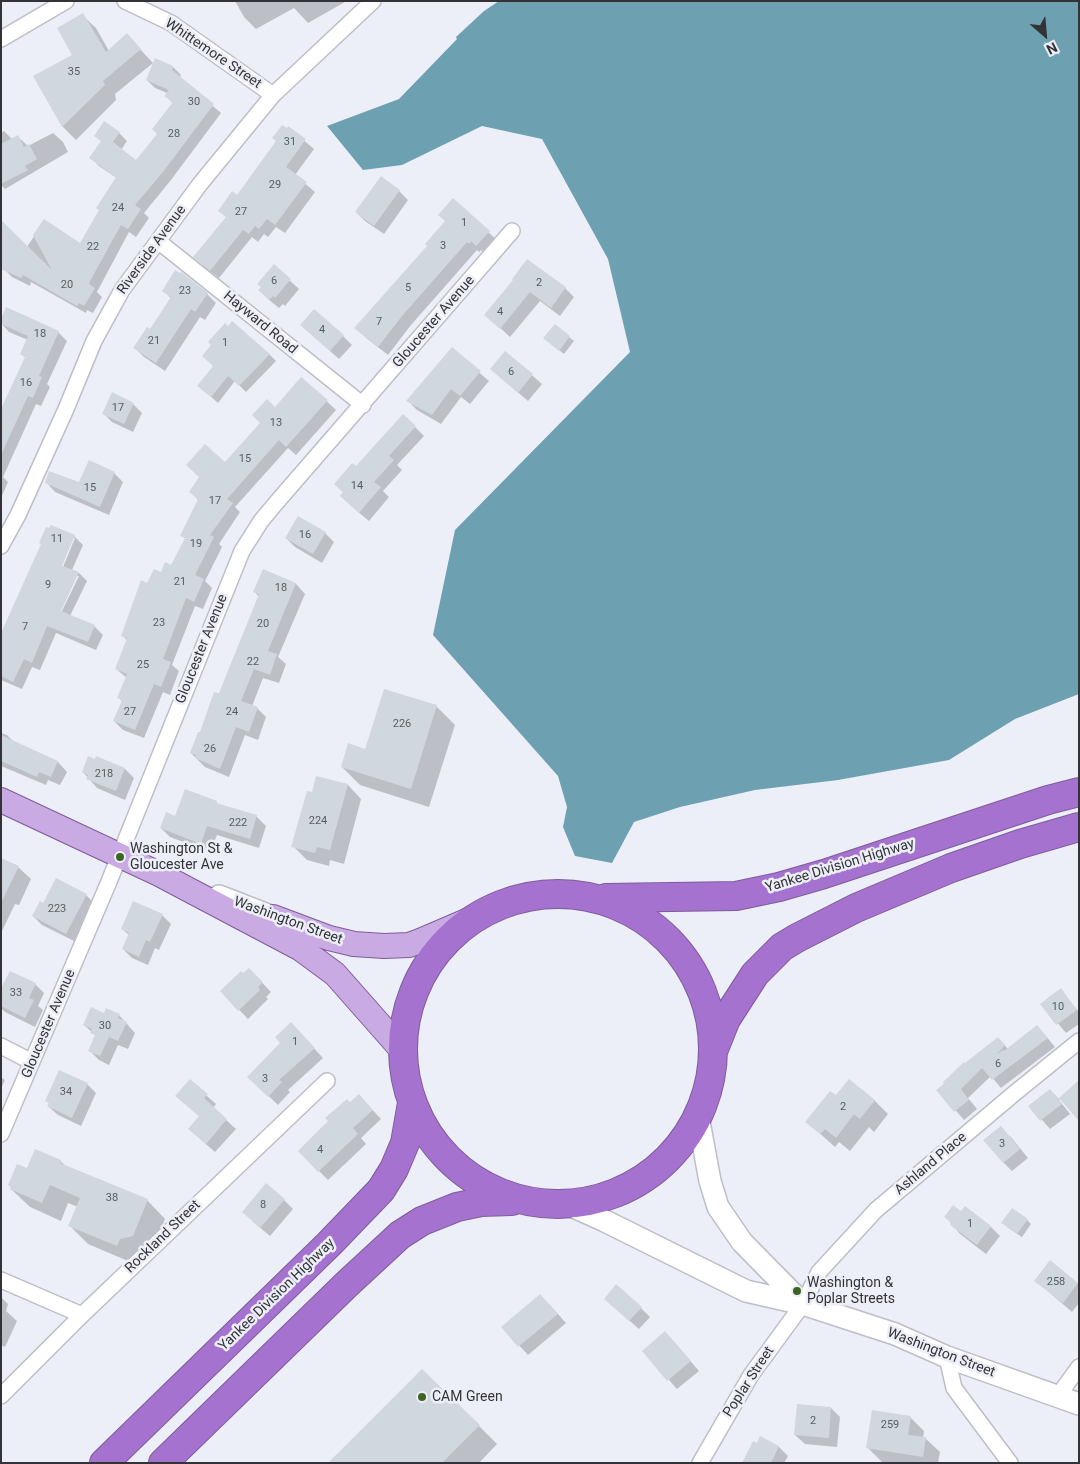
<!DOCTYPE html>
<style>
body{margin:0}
#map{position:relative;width:1080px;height:1464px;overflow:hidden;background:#edeff8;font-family:Roboto,sans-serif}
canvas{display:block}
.frame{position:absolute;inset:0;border:2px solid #333337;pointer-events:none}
.north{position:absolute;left:1020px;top:10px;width:50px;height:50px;-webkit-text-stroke:4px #edeff8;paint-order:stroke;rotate:153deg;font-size:14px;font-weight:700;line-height:20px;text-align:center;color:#333337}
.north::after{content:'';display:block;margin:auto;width:18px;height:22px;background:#333337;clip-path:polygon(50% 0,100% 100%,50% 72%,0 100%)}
</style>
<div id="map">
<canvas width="1080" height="1464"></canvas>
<div class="frame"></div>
<div class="north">N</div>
</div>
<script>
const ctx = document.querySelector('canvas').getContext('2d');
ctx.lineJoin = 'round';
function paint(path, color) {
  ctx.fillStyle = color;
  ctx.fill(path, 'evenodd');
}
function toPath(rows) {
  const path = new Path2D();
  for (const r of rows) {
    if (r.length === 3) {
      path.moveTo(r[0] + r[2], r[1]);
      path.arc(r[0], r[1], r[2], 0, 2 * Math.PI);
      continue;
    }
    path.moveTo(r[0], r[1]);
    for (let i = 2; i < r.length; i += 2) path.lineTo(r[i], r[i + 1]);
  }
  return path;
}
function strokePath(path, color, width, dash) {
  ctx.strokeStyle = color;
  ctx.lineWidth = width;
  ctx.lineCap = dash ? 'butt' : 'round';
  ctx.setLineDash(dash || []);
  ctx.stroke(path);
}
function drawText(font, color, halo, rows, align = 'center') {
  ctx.font = font + ' Roboto,sans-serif';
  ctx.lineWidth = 5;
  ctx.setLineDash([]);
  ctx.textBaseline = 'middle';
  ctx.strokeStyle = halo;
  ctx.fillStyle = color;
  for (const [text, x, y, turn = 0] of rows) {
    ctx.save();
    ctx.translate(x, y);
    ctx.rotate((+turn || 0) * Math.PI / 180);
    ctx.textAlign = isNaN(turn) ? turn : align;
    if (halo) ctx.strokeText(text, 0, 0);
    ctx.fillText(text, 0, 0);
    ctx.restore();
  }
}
paint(toPath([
 [499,1,1079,1,1079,694,1015,719,949,760,838,780,755,790,680,807,634,822,612,863,575,856,563,827,567,807,558,776,433,635,455,530,630,352,608,259,542,139,482,126,402,165,363,170,327,126,399,99,457,39,456,37,484,11]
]), '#6da0b1');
paint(toPath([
 [235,1,345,1,345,2,308,23,294,8,256,29,244,17],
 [82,15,96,28,109,51,127,35,153,63,115,94,116,100,76,140,63,127,35,77,73,55],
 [173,67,181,75,180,78,221,113,171,180,144,213,149,218,136,237,129,232,98,290,97,292,102,297,93,313,87,310,86,313,31,282,30,286,12,277,4,269,27,247,44,221,81,245,117,178,99,166,91,158,102,142,95,135,119,133,127,141,121,150,137,162,159,135,173,103,166,96,167,93,155,88,147,80],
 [289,128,314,149,295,175,315,192,285,233,276,227,268,237,264,234,258,242,252,237,219,278,203,266,227,218,220,211,238,197],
 [4,131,13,140,18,137,28,146,53,133,63,142,68,152,5,189,1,185,1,133],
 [381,178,399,191,408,200,384,234,365,221,356,212],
 [453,200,498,241,486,254,481,250,479,252,477,250,411,325,388,355,365,337,446,221],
 [274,266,299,289,285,306,283,304,279,308,268,299],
 [515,280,565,288,574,297,560,316,540,301,510,337,486,315],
 [163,291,207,294,216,303,205,320,200,317,165,371,144,357,135,348,150,331,171,298],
 [1,323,58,332,67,341,47,384,50,387,41,406,36,404,3,477,8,482,1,498,1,411,26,358,21,354,28,340,9,332],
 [555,326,574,341,564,354,549,342],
 [311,334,343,336,352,345,339,359],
 [452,349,489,381,470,404,461,397,441,424,417,410,408,401],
 [505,352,542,384,528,401,491,369],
 [269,354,276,361,246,392,235,381,218,403,199,386],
 [302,378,336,410,296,455,288,448,235,507,240,512,219,544,222,547,205,581,212,588,203,609,195,606,172,665,179,671,170,695,163,692,144,738,123,730,114,721,122,701,119,698,127,678,116,669,127,640,122,635,148,585,172,566,186,539,182,535,199,501,191,492,225,464],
 [133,404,142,413,133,432,112,422,103,413],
 [415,427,424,436,397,465,402,470,383,491,389,497,369,521,350,505,344,493,335,484],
 [114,473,123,482,109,515,55,492,46,482,80,484],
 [325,533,334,542,322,563,295,547,286,538],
 [74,536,83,545,72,570,79,573,87,581,70,616,94,626,103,635,96,650,56,633,40,670,32,667,22,689,1,680,1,636,42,545],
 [72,538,75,538,61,572,59,571],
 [76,576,79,576,59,617,57,616],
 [263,571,296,584,305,594,278,657,286,664,279,683,263,678,252,706,257,708,266,717,258,740,245,735,229,777,205,767,191,753,219,695,259,597,255,592],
 [436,706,455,725,429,807,360,785,342,767],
 [1,733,7,735,14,742,58,762,67,772,60,785,48,780,46,785,1,766],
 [97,757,125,769,134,778,125,800,97,788,83,772],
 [348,785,361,799,344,864,330,860,329,866,307,860,293,846,313,794],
 [216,802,219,805,256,816,266,826,259,848,217,835,210,852,170,837,161,828,176,818],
 [1,859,18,867,31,879,19,905,15,904,1,933],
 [86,895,95,904,76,942,42,925,33,916,44,904],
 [162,915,171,924,159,950,155,948,148,965,132,958,123,949,129,935,122,929],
 [249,969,271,992,266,997,268,999,248,1019,221,991],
 [35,984,44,993,38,1006,43,1010,35,1027,5,1012,1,1008,1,991],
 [1060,990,1079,1012,1079,1024,1066,1033,1042,1004],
 [104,1014,119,1015,135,1033,128,1049,118,1045,109,1065,99,1060,90,1051,96,1036,84,1025],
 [300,1033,323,1058,288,1090,290,1092,278,1105,249,1077],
 [1045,1035,1055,1047,1001,1088,991,1076,968,1098,977,1109,964,1120,938,1090,964,1063,965,1065,998,1038,1008,1049],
 [1,1077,5,1080,1,1089],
 [190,1081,216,1104,213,1108,236,1129,215,1152,199,1138,200,1117,177,1096],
 [87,1084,96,1093,81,1126,58,1115,48,1106,50,1104,46,1101],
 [1072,1088,1059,1100,1070,1114,1050,1129,1030,1106,1050,1090,1059,1099],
 [836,1097,874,1100,888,1114,874,1132,869,1127,850,1151,839,1142,835,1147,807,1122],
 [350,1104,368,1105,381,1119,361,1138,366,1144,328,1180,299,1151],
 [1010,1136,1028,1158,1012,1171,1003,1162],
 [60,1161,66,1166,147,1200,165,1219,151,1254,135,1264,88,1244,70,1226,78,1207,68,1203,61,1221,30,1207,11,1189,12,1188,9,1185],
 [284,1200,293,1209,270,1236,252,1221],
 [965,1207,991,1227,1000,1236,986,1254,960,1234,946,1217,961,1212],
 [1027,1220,1031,1224,1022,1237,1007,1227],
 [1050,1262,1079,1285,1079,1303,1072,1312,1036,1281],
 [1,1297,8,1304,6,1311,17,1321,5,1347,1,1345],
 [549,1304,566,1323,528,1355,503,1328],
 [615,1308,641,1308,650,1317,639,1329],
 [674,1342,699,1371,677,1389,643,1351],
 [831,1408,840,1417,837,1447,805,1444,795,1435],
 [910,1417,924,1431,923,1438,926,1439,940,1452,938,1463,882,1462,868,1448],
 [479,1426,497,1444,479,1463,333,1463],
 [761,1438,779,1447,788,1456,784,1463,744,1463]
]), '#0003');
paint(toPath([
 [83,13,106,52,127,33,141,49,103,81,105,85,62,127,33,76,72,55,57,28],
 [155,58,173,66,172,70,214,104,163,172,135,205,141,209,128,229,121,225,90,281,89,284,95,288,84,306,79,303,77,306,23,275,21,278,1,269,1,220,52,270,33,235,44,219,80,243,99,210,96,208,116,177,89,158,101,141,94,136,104,121,120,132,113,142,136,160,157,134,152,129,173,102,164,96,169,90,146,80],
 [282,125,287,128,288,126,306,139,286,167,307,182,275,225,267,219,259,229,255,226,249,234,243,230,210,271,193,257,226,217,218,211,232,191,237,195,276,141,272,138],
 [18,135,24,147,29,144,37,159,25,166,28,170,1,184,1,144],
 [381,176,400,190,374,226,355,212],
 [453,198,490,231,476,246,471,241,470,244,467,242,402,316,378,347,354,328,427,246,425,244,445,221,438,215],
 [527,259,566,287,551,308,530,292,500,329,484,315,513,280,512,279],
 [274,264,291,279,275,298,273,296,269,300,258,290,261,287,257,284],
 [175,270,180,273,181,272,208,293,195,312,191,309,156,363,133,348,147,327,150,329,171,297,162,291],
 [6,307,59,331,39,376,42,377,33,398,28,396,1,455,1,409,25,357,20,354,28,336,1,324,1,319],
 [314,309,344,335,330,351,300,325],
 [232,321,270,354,239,386,228,376,211,397,197,386,213,366,202,356,211,345,208,342,225,323,228,326],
 [555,324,570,336,559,351,543,338],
 [452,347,481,371,460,396,451,389,432,415,406,401],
 [505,351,533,374,518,393,490,369],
 [301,377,328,400,286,447,279,440,227,499,233,503,210,535,214,537,195,575,204,579,194,602,186,598,163,659,171,662,161,687,154,684,135,730,113,721,122,700,117,698,127,674,115,669,127,638,121,636,141,580,147,583,154,569,161,572,165,562,171,565,185,538,180,536,198,499,189,492,199,477,186,465,205,444,225,462,260,423,252,415,267,399,275,407],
 [112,392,134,403,124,424,102,414],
 [403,414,416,426,389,456,394,460,374,482,381,487,359,513,340,496,343,492,334,484,352,463,356,466],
 [89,460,115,472,100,507,45,483,49,471,79,482],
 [298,516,326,532,313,554,285,538],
 [51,525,75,535,62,566,79,572,61,611,95,625,88,642,47,626,32,663,24,659,13,682,1,676,1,633,41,544,39,543,46,527,49,528],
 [263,569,296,583,268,651,277,654,270,675,254,669,241,701,258,707,249,732,236,727,220,769,195,758,196,755,190,753,198,732,200,732,214,692,219,693,259,594,253,592],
 [384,689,437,705,411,789,341,767,348,743,365,749],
 [1,735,58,761,51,777,39,772,37,777,1,761],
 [88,756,95,759,96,756,125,768,116,791,86,779,88,775,82,772],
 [316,776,348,784,330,850,317,847,315,853,291,847,307,791,312,792],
 [185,789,217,801,216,803,257,815,250,839,207,826,201,844,160,828,166,812,175,816],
 [1,858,19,866,1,903],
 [56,878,87,894,66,934,32,916,40,901,43,903],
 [133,901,163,914,150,942,146,940,139,957,122,949,129,933,121,929],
 [249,968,263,982,258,987,260,990,238,1011,220,991,241,971,243,973],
 [10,971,36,983,29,998,34,1000,25,1018,1,1006,1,988],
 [1061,988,1077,1010,1056,1025,1040,1004],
 [91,1007,104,1013,106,1008,120,1014,118,1018,127,1022,118,1041,109,1037,100,1056,88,1051,95,1035,90,1033,92,1029,83,1025],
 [291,1022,315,1048,279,1080,282,1082,268,1097,247,1077,280,1043,275,1037],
 [1037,1025,1048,1038,992,1080,982,1068,961,1089,969,1100,954,1112,936,1090,944,1084,943,1082,964,1062,965,1063,998,1037,1005,1045,996,1055,1003,1050,1004,1051],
 [59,1070,88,1083,72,1118,47,1106,49,1103,45,1101],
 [190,1079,208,1094,204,1098,227,1119,206,1144,188,1129,199,1116,175,1096],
 [849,1079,875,1100,860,1119,854,1114,836,1138,825,1129,820,1134,805,1122,830,1091,836,1095],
 [1079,1080,1079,1121,1059,1098],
 [1050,1089,1062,1104,1040,1121,1028,1106],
 [359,1094,373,1110,353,1128,358,1134,318,1172,298,1151,328,1121,325,1118,347,1099,350,1102],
 [1001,1126,1020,1149,1003,1163,983,1140],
 [35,1149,61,1160,60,1163,148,1199,133,1236,120,1239,117,1246,68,1226,80,1198,50,1185,42,1203,10,1189,11,1186,8,1185,17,1164,27,1168],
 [266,1183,285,1199,260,1228,242,1212],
 [953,1205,961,1211,965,1206,991,1226,977,1245,950,1225,952,1223,944,1217],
 [1012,1208,1028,1219,1017,1234,1001,1223],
 [1050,1260,1078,1283,1063,1303,1034,1281],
 [616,1284,642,1307,629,1321,604,1299],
 [540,1294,558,1314,518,1347,501,1327],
 [665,1331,691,1361,667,1381,642,1351],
 [422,1369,480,1425,442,1463,328,1463],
 [797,1404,831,1407,829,1438,794,1435],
 [872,1410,911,1416,908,1435,926,1437,923,1457,866,1448],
 [760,1436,779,1446,771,1463,742,1463,753,1441,757,1443]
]), '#d0d7de');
const street = toPath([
 [125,1,171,23,273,95],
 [1,39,66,1],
 [158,241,363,405],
 [1,546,18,515,66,409,94,341,122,290,200,184,273,95,373,1],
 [1,1046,32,1062],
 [1,1134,108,884,242,551,261,521,276,503,512,231],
 [1,1280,82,1315],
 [947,1357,954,1388,1010,1463],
 [1,1396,82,1315,327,1081],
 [1058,1396,1079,1367],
 [700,1463,751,1375,803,1304,819,1272,876,1210,1016,1092,1079,1041]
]);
const secondary = toPath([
 [219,896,273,917],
 [698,1116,710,1181,718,1207,742,1242,803,1304],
 [567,1204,605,1221,746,1291,803,1304,895,1334,947,1357,1079,1404]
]);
const primary = toPath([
 [1,800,159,874,301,949,335,974,402,1050],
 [273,917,329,938,354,944,384,946,409,945,420,941,476,917]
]);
const highway = toPath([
 [558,1049,155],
 [606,898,736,896,779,887,824,874,1048,800,1079,792],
 [714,1049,726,1019,755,974,782,947,797,938,856,908,951,868,1020,844,1079,827],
 [104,1463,329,1244,381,1190,394,1169,405,1143,412,1103],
 [163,1463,347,1284,400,1235,422,1221,457,1207,481,1202,512,1201]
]);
strokePath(street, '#bdbec7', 18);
strokePath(secondary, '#bdbec7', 24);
strokePath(primary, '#7e5c9a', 26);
strokePath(highway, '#7e5c9a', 30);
strokePath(street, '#fff', 15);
strokePath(secondary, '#fff', 21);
strokePath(primary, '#caaae3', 24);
strokePath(highway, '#a672d0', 28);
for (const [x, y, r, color] of [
 [120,857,5,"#3e6520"],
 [797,1291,5,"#3e6520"],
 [422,1397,5,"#3e6520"]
]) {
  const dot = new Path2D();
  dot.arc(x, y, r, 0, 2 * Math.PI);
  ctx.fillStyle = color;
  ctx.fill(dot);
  strokePath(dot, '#edeff8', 2);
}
drawText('11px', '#5a5c61', null, [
 ["35",74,72],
 ["30",194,102],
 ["28",174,134],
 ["31",290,142],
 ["29",275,185],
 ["24",118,208],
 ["27",241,212],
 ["1",464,223],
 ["3",443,246],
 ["22",93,247],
 ["6",274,281],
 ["2",539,283],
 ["20",67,285],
 ["5",408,288],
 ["23",185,291],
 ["4",500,312],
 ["7",379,322],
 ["4",322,330],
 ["18",40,334],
 ["21",154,341],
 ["1",225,343],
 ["6",511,372],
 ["16",26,383],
 ["17",118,408],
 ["13",276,423],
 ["15",245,459],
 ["14",357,486],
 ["15",90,488],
 ["17",215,501],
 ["16",305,535],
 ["11",57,539],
 ["19",196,544],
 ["21",180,582],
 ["9",48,585],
 ["18",281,588],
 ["23",159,623],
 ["20",263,624],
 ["7",25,627],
 ["22",253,662],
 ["25",143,665],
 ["27",130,712],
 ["24",232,712],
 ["226",402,724],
 ["26",210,749],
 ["218",104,774],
 ["224",318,821],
 ["222",238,823],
 ["223",57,909],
 ["33",16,993],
 ["10",1058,1007],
 ["30",105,1026],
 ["1",295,1042],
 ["6",998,1064],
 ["3",265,1079],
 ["34",66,1092],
 ["2",843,1107],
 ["3",1002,1144],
 ["4",320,1150],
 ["38",112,1198],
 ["8",263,1205],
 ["1",970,1224],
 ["258",1056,1282],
 ["2",813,1421],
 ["259",890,1425]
]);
drawText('14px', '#333337', '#edeff8', [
 ["Whittemore Street",213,54,34],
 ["Riverside Avenue",152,250,-54],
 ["Gloucester Avenue",434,322,-49],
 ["Hayward Road",260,323,39],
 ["Gloucester Avenue",202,649,-68],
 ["Yankee Division Highway",840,866,-17],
 ["Washington Street",288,921,20],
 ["Gloucester Avenue",49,1024,-67],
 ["Ashland Place",931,1164,-40],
 ["Rockland Street",163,1237,-44],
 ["Yankee Division Highway",277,1295,-44],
 ["Washington Street",941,1353,21],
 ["Poplar Street",749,1382,-57]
]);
drawText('14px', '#333337', '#edeff8', [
 ["Washington St &",130,849],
 ["Gloucester Ave",130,865],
 ["Washington &",807,1283],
 ["Poplar Streets",807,1299],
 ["CAM Green",432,1397]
], 'left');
</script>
